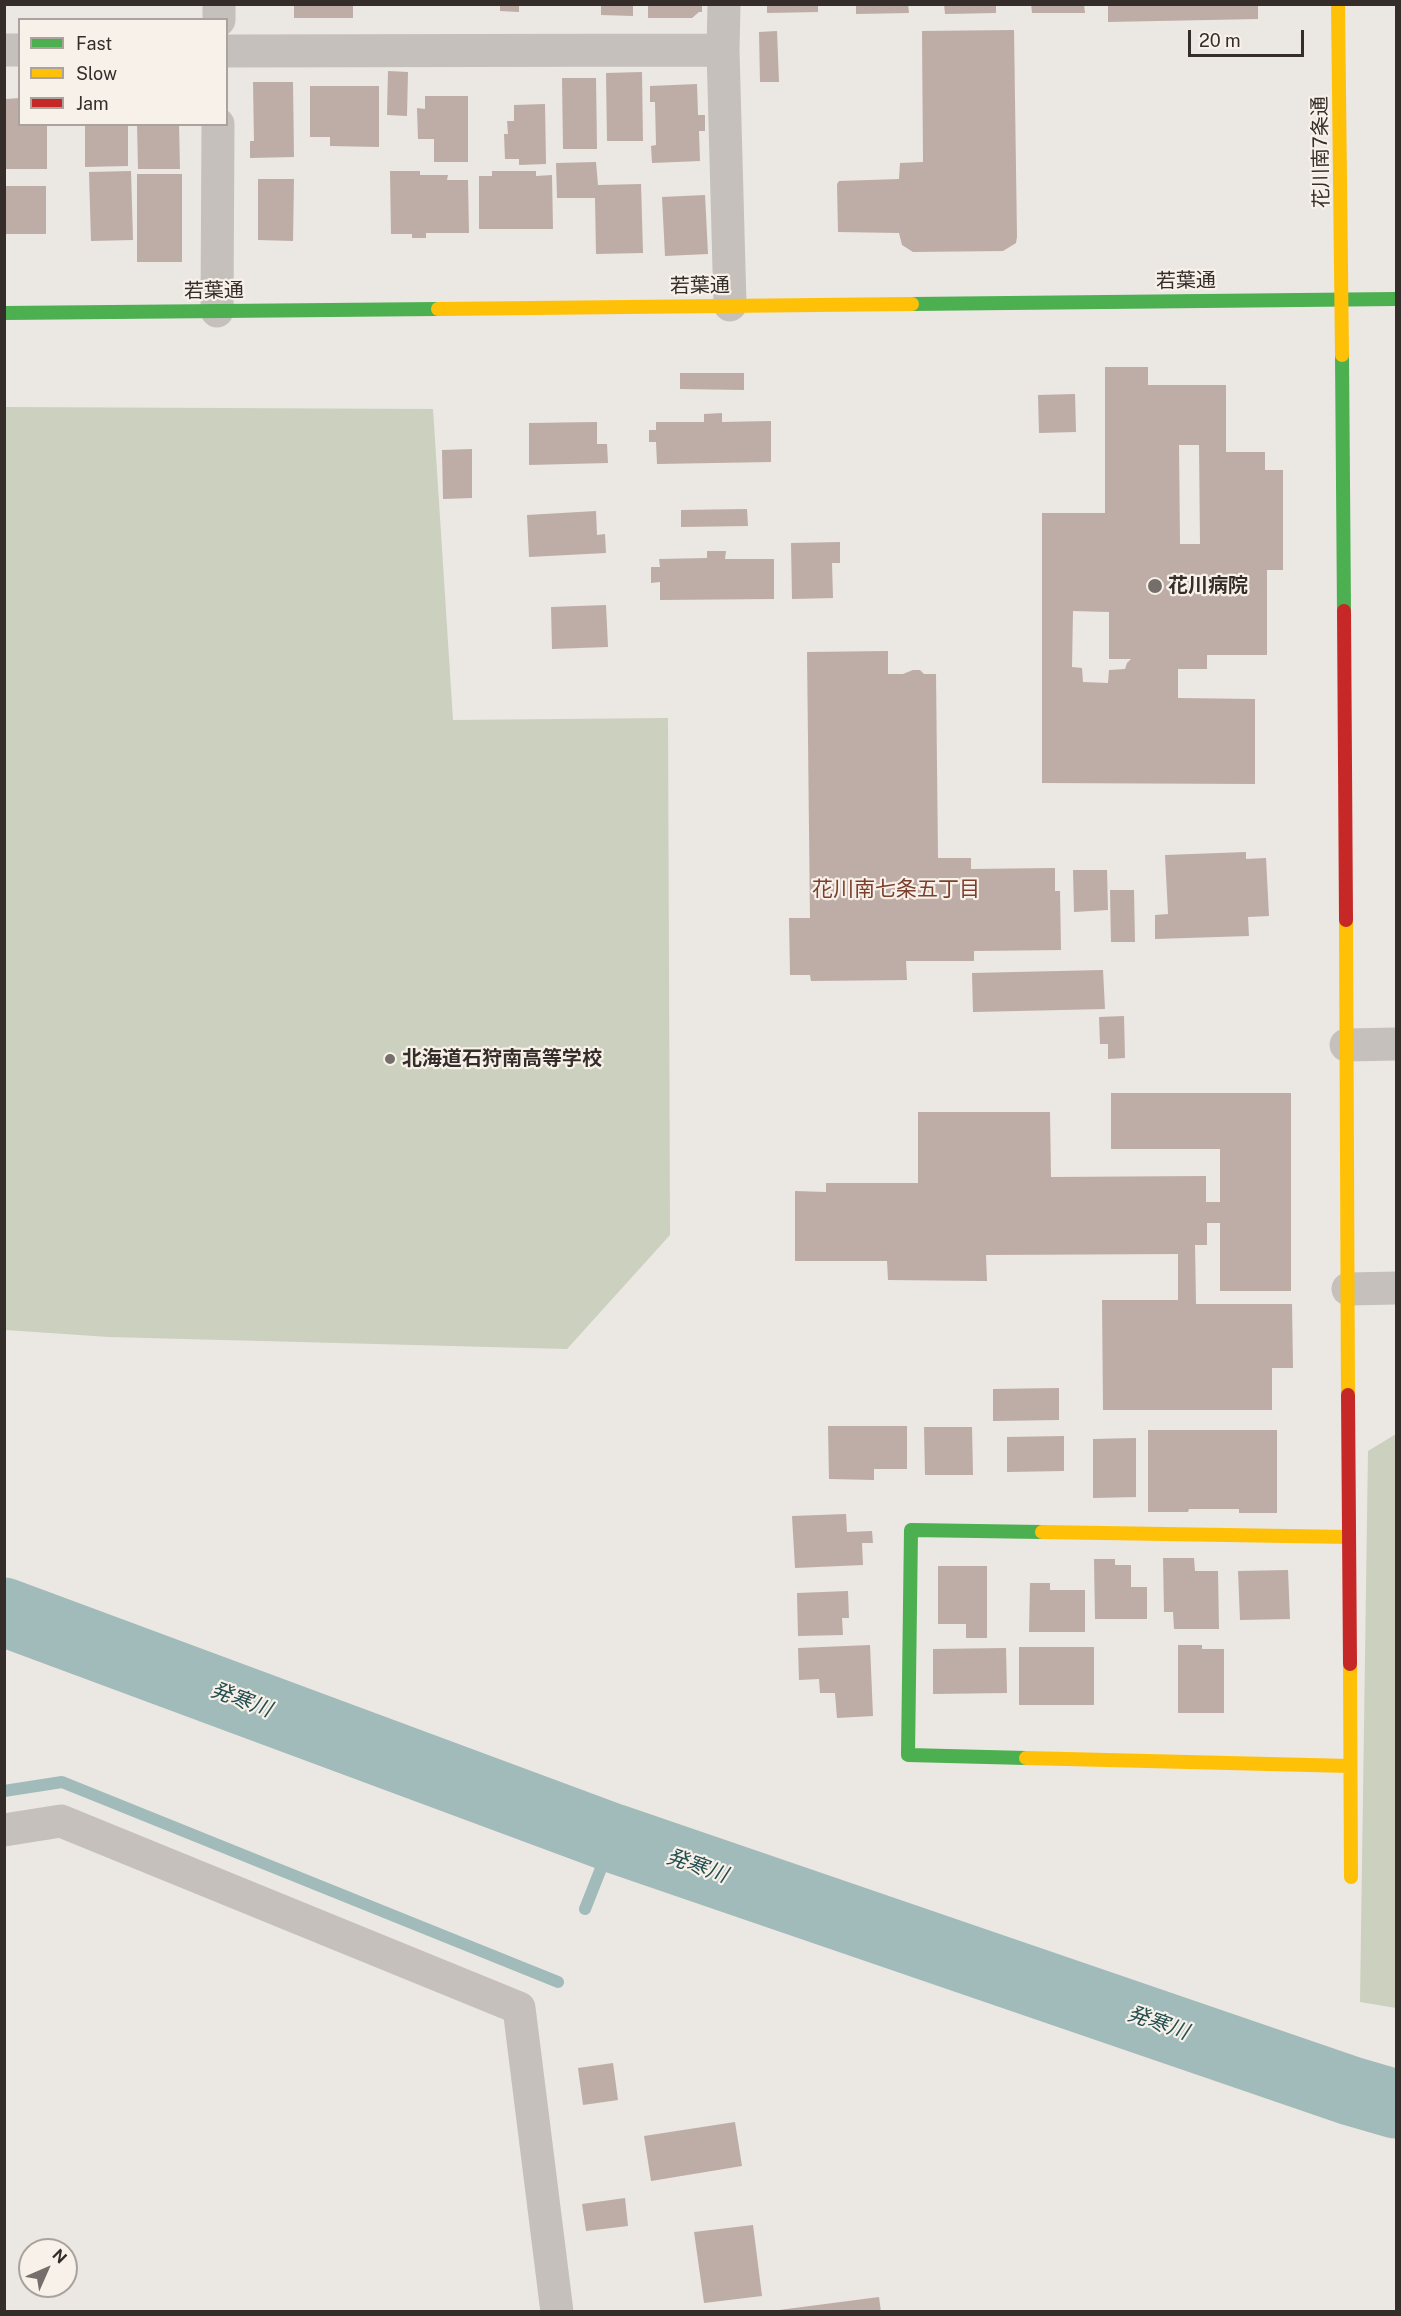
<!DOCTYPE html>
<meta charset="utf-8">
<style>
body{margin:0}
#map{position:relative;width:1401px;height:2316px;overflow:hidden;background:#ebe7e2;font-family:"Public Sans",sans-serif}
canvas{display:block}
.frame{position:absolute;inset:0;border:6px solid #352d2a;pointer-events:none}
.legend{position:absolute;left:18px;top:18px;width:210px;height:108px;box-sizing:border-box;background:#f8f1ea;border:2px solid #aaa39d;margin:0;padding:8px 10px;list-style:none;font-size:18px;color:#352d2a}
.legend li{display:flex;align-items:center;gap:12px;height:30px}
.legend b{width:30px;border:2px solid #aaa39d}
.north{position:absolute;left:18px;top:2238px;width:60px;height:60px;box-sizing:border-box;background:#f8f1ea;border:2px solid #aaa39d;border-radius:50%;rotate:45deg;font-size:16px;font-weight:700;line-height:24px;text-align:center;color:#352d2a}
.north::after{content:'';display:block;margin:auto;width:21px;height:27px;background:#756e6a;clip-path:polygon(50% 0,100% 100%,50% 72%,0 100%)}
.scale{position:absolute;left:1188px;top:30px;width:116px;height:27px;box-sizing:border-box;border:3px solid #352d2a;border-top:0;padding-left:8px;font-size:18px;line-height:21px;white-space:nowrap;color:#352d2a;-webkit-text-stroke:4px #f8f1ea;paint-order:stroke}
</style>
<div id="map">
<canvas width="1401" height="2316"></canvas>
<div class="frame"></div>
<ul class="legend">
<li><b style="height:8px;background:#4caf50"></b>Fast</li>
<li><b style="height:8px;background:#ffc107"></b>Slow</li>
<li><b style="height:8px;background:#c62828"></b>Jam</li>
</ul>
<div class="north">N</div>
<div class="scale">20 m</div>
</div>
<script>
const ctx = document.querySelector('canvas').getContext('2d');
ctx.lineJoin = 'round';
function paint(path, color) {
  ctx.fillStyle = color;
  ctx.fill(path, 'evenodd');
}
function toPath(rows) {
  const path = new Path2D();
  for (const r of rows) {
    path.moveTo(r[0], r[1]);
    for (let i = 2; i < r.length; i += 2) path.lineTo(r[i], r[i + 1]);
  }
  return path;
}
function strokePath(path, color, width, dash) {
  ctx.strokeStyle = color;
  ctx.lineWidth = width;
  ctx.lineCap = dash ? 'butt' : 'round';
  ctx.setLineDash(dash || []);
  ctx.stroke(path);
}
function drawText(font, color, halo, rows, align = 'center') {
  ctx.font = font + ' "Public Sans","Noto Sans JP",sans-serif';
  ctx.lineWidth = 4.5;
  ctx.setLineDash([]);
  ctx.textBaseline = 'middle';
  ctx.strokeStyle = halo;
  ctx.fillStyle = color;
  for (const [text, x, y, turn = 0] of rows) {
    ctx.save();
    ctx.translate(x, y);
    ctx.rotate((+turn || 0) * Math.PI / 180);
    ctx.textAlign = isNaN(turn) ? turn : align;
    if (halo) ctx.strokeText(text, 0, 0);
    ctx.fillText(text, 0, 0);
    ctx.restore();
  }
}
paint(toPath([
 [5,407,433,409,453,720,668,718,670,1235,567,1349,109,1337,5,1330],
 [1396,1434,1396,2008,1360,2002,1368,1451]
]), '#ccd0be');
strokePath(toPath([
 [4,1791,62,1782,558,1982],
 [585,1909,613,1838]
]), '#a1bbba', 12);
strokePath(toPath([
 [4,1612,613,1838,1351,2091,1396,2104]
]), '#a1bbba', 69);
paint(toPath([
 [294,4,353,4,353,18,294,18],
 [500,4,519,4,519,12,500,11],
 [601,4,633,4,633,16,601,15],
 [648,4,702,4,702,12,699,12,692,18,648,18],
 [767,4,818,4,818,12,767,13],
 [856,4,908,4,909,13,856,14],
 [944,4,996,4,996,13,945,14],
 [1031,4,1084,4,1085,13,1032,13],
 [1108,4,1258,4,1258,19,1108,22],
 [1014,30,1017,237,1016,243,1003,251,913,252,902,245,899,233,838,232,837,184,839,181,899,179,900,163,923,162,922,31],
 [777,31,779,82,760,82,759,32],
 [388,71,408,72,407,116,387,115],
 [642,72,643,141,607,141,606,73],
 [562,78,596,78,597,149,563,149],
 [253,82,293,82,294,157,250,158,250,141,254,141],
 [697,84,698,115,705,115,705,131,699,131,700,161,652,163,651,146,656,145,655,102,650,102,650,86],
 [310,86,379,86,379,147,330,146,330,137,310,137],
 [425,96,468,96,468,162,434,162,434,139,418,139,417,108,425,109],
 [20,98,20,124,47,124,47,169,6,169,6,99],
 [545,104,546,164,519,165,519,159,505,159,504,134,508,134,507,121,514,121,514,105],
 [85,124,128,124,128,166,85,167],
 [137,124,179,124,180,169,138,169],
 [596,162,598,185,641,184,643,253,596,254,595,198,557,198,556,163],
 [131,171,133,240,91,241,89,172],
 [390,171,420,171,420,175,448,175,447,180,468,180,469,233,426,233,426,238,412,238,412,234,391,234],
 [492,171,536,171,536,176,552,175,553,229,479,229,479,176,492,176],
 [137,174,182,174,182,262,137,262],
 [258,179,294,179,293,241,258,240],
 [4,186,46,186,46,234,4,234],
 [705,195,708,254,665,256,662,197],
 [1105,367,1148,367,1148,385,1226,385,1226,452,1265,452,1265,470,1283,470,1283,570,1267,570,1267,655,1207,655,1207,669,1178,669,1178,698,1255,699,1255,784,1042,783,1042,513,1105,513],
 [1179,445,1199,445,1200,544,1180,544],
 [1073,611,1109,612,1109,659,1131,659,1127,663,1125,669,1109,670,1108,683,1083,682,1082,668,1072,667],
 [680,373,744,373,744,390,680,389],
 [1075,394,1076,432,1039,433,1038,395],
 [722,413,722,422,771,421,771,462,657,464,656,442,649,442,649,430,656,430,656,422,704,422,704,414],
 [597,422,597,444,607,444,608,463,529,465,529,423],
 [472,449,472,498,443,499,442,450],
 [747,509,748,526,681,527,681,510],
 [596,511,597,535,605,534,606,553,529,557,527,515],
 [840,542,840,563,832,563,833,598,792,599,791,543],
 [707,551,726,551,725,559,774,559,774,599,660,600,660,582,651,583,651,567,660,567,659,559,707,558],
 [606,605,608,647,552,649,551,607],
 [888,651,888,674,903,674,913,670,920,670,924,674,936,674,938,858,971,858,971,869,1055,868,1055,891,1060,891,1061,950,974,951,974,961,906,961,907,980,811,981,810,975,790,975,789,918,810,918,807,652],
 [1246,852,1246,859,1266,858,1269,916,1248,917,1249,936,1155,939,1155,915,1168,914,1165,855],
 [1073,870,1107,870,1108,910,1074,912],
 [1110,890,1134,890,1135,942,1111,942],
 [1103,970,1105,1009,973,1012,972,973],
 [1124,1016,1125,1058,1108,1059,1108,1044,1100,1044,1099,1017],
 [1111,1093,1291,1093,1291,1291,1220,1291,1220,1223,1207,1223,1207,1245,1195,1245,1196,1304,1292,1304,1293,1368,1272,1368,1272,1410,1103,1410,1102,1300,1178,1300,1178,1254,986,1255,987,1281,888,1280,887,1261,795,1261,795,1191,826,1192,826,1183,918,1183,918,1112,1050,1112,1051,1177,1206,1176,1206,1202,1220,1202,1220,1149,1111,1149],
 [1059,1388,1059,1420,993,1421,993,1389],
 [828,1426,907,1426,907,1469,874,1469,874,1480,829,1479],
 [924,1427,972,1427,973,1475,925,1475],
 [1148,1430,1277,1430,1277,1513,1239,1513,1239,1509,1189,1509,1188,1512,1148,1512],
 [1064,1436,1064,1471,1007,1472,1007,1437],
 [1136,1438,1136,1497,1093,1498,1093,1439],
 [846,1514,847,1532,872,1531,873,1543,862,1543,863,1565,795,1568,792,1516],
 [1163,1558,1194,1558,1195,1571,1218,1571,1219,1629,1174,1629,1173,1612,1164,1612],
 [1094,1559,1115,1559,1115,1565,1131,1565,1131,1587,1147,1587,1147,1619,1095,1619],
 [938,1566,987,1566,987,1638,966,1638,966,1624,938,1624],
 [1288,1570,1290,1619,1240,1620,1238,1571],
 [1030,1583,1050,1583,1050,1590,1085,1590,1085,1632,1029,1632],
 [848,1591,849,1618,842,1618,843,1635,798,1636,797,1593],
 [870,1645,873,1716,837,1718,835,1693,820,1693,819,1679,799,1680,798,1648],
 [1178,1645,1202,1645,1202,1649,1224,1649,1224,1713,1178,1713],
 [1019,1647,1094,1647,1094,1705,1019,1705],
 [1006,1648,1007,1693,933,1694,933,1649],
 [613,2063,618,2100,583,2105,578,2068],
 [735,2122,742,2166,651,2181,644,2136],
 [625,2198,628,2226,586,2231,582,2204],
 [753,2225,762,2296,704,2303,694,2232],
 [879,2297,881,2312,779,2312,779,2310]
]), '#bdada6');
strokePath(toPath([
 [724,4,723,50,730,305],
 [219,20,219,4],
 [4,50,20,50],
 [226,51,723,50],
 [217,311,218,124],
 [1346,1045,1396,1044],
 [1348,1289,1396,1288],
 [4,1830,61,1821,519,2008,557,2312]
]), '#c5c0bb', 33);
strokePath(toPath([
 [912,304,1396,299],
 [4,313,438,309],
 [1342,355,1344,611],
 [1026,1758,908,1755,911,1530,1042,1532]
]), '#4caf50', 14);
strokePath(toPath([
 [1338,4,1342,355],
 [438,309,912,304],
 [1346,920,1348,1395],
 [1042,1532,1349,1537],
 [1350,1664,1351,1877],
 [1026,1758,1350,1766]
]), '#ffc107', 14);
strokePath(toPath([
 [1344,611,1346,920],
 [1348,1395,1350,1664]
]), '#c62828', 14);
for (const [x, y, r, color] of [
 [1155,586,8,"#756e6a"],
 [390,1059,6,"#756e6a"]
]) {
  const dot = new Path2D();
  dot.arc(x, y, r, 0, 2 * Math.PI);
  ctx.fillStyle = color;
  ctx.fill(dot);
  strokePath(dot, '#f8f1ea', 2);
}
drawText('20px', '#352d2a', '#f8f1ea', [
 ["花川南7条通",1321,152,-91],
 ["若葉通",1186,281,-1],
 ["若葉通",700,286,-1],
 ["若葉通",214,291,-1]
]);
drawText('bold 20px', '#352d2a', '#f8f1ea', [
 ["花川病院",1168,586],
 ["北海道石狩南高等学校",402,1059]
], 'left');
drawText('21px', '#7a3f2d', '#f8f1ea', [
 ["花川南七条五丁目",896,890]
]);
drawText('italic 21px', '#244f51', '#f8f1ea', [
 ["発寒川",241,1700,20],
 ["発寒川",697,1866,19],
 ["発寒川",1158,2023,19]
]);
</script>
